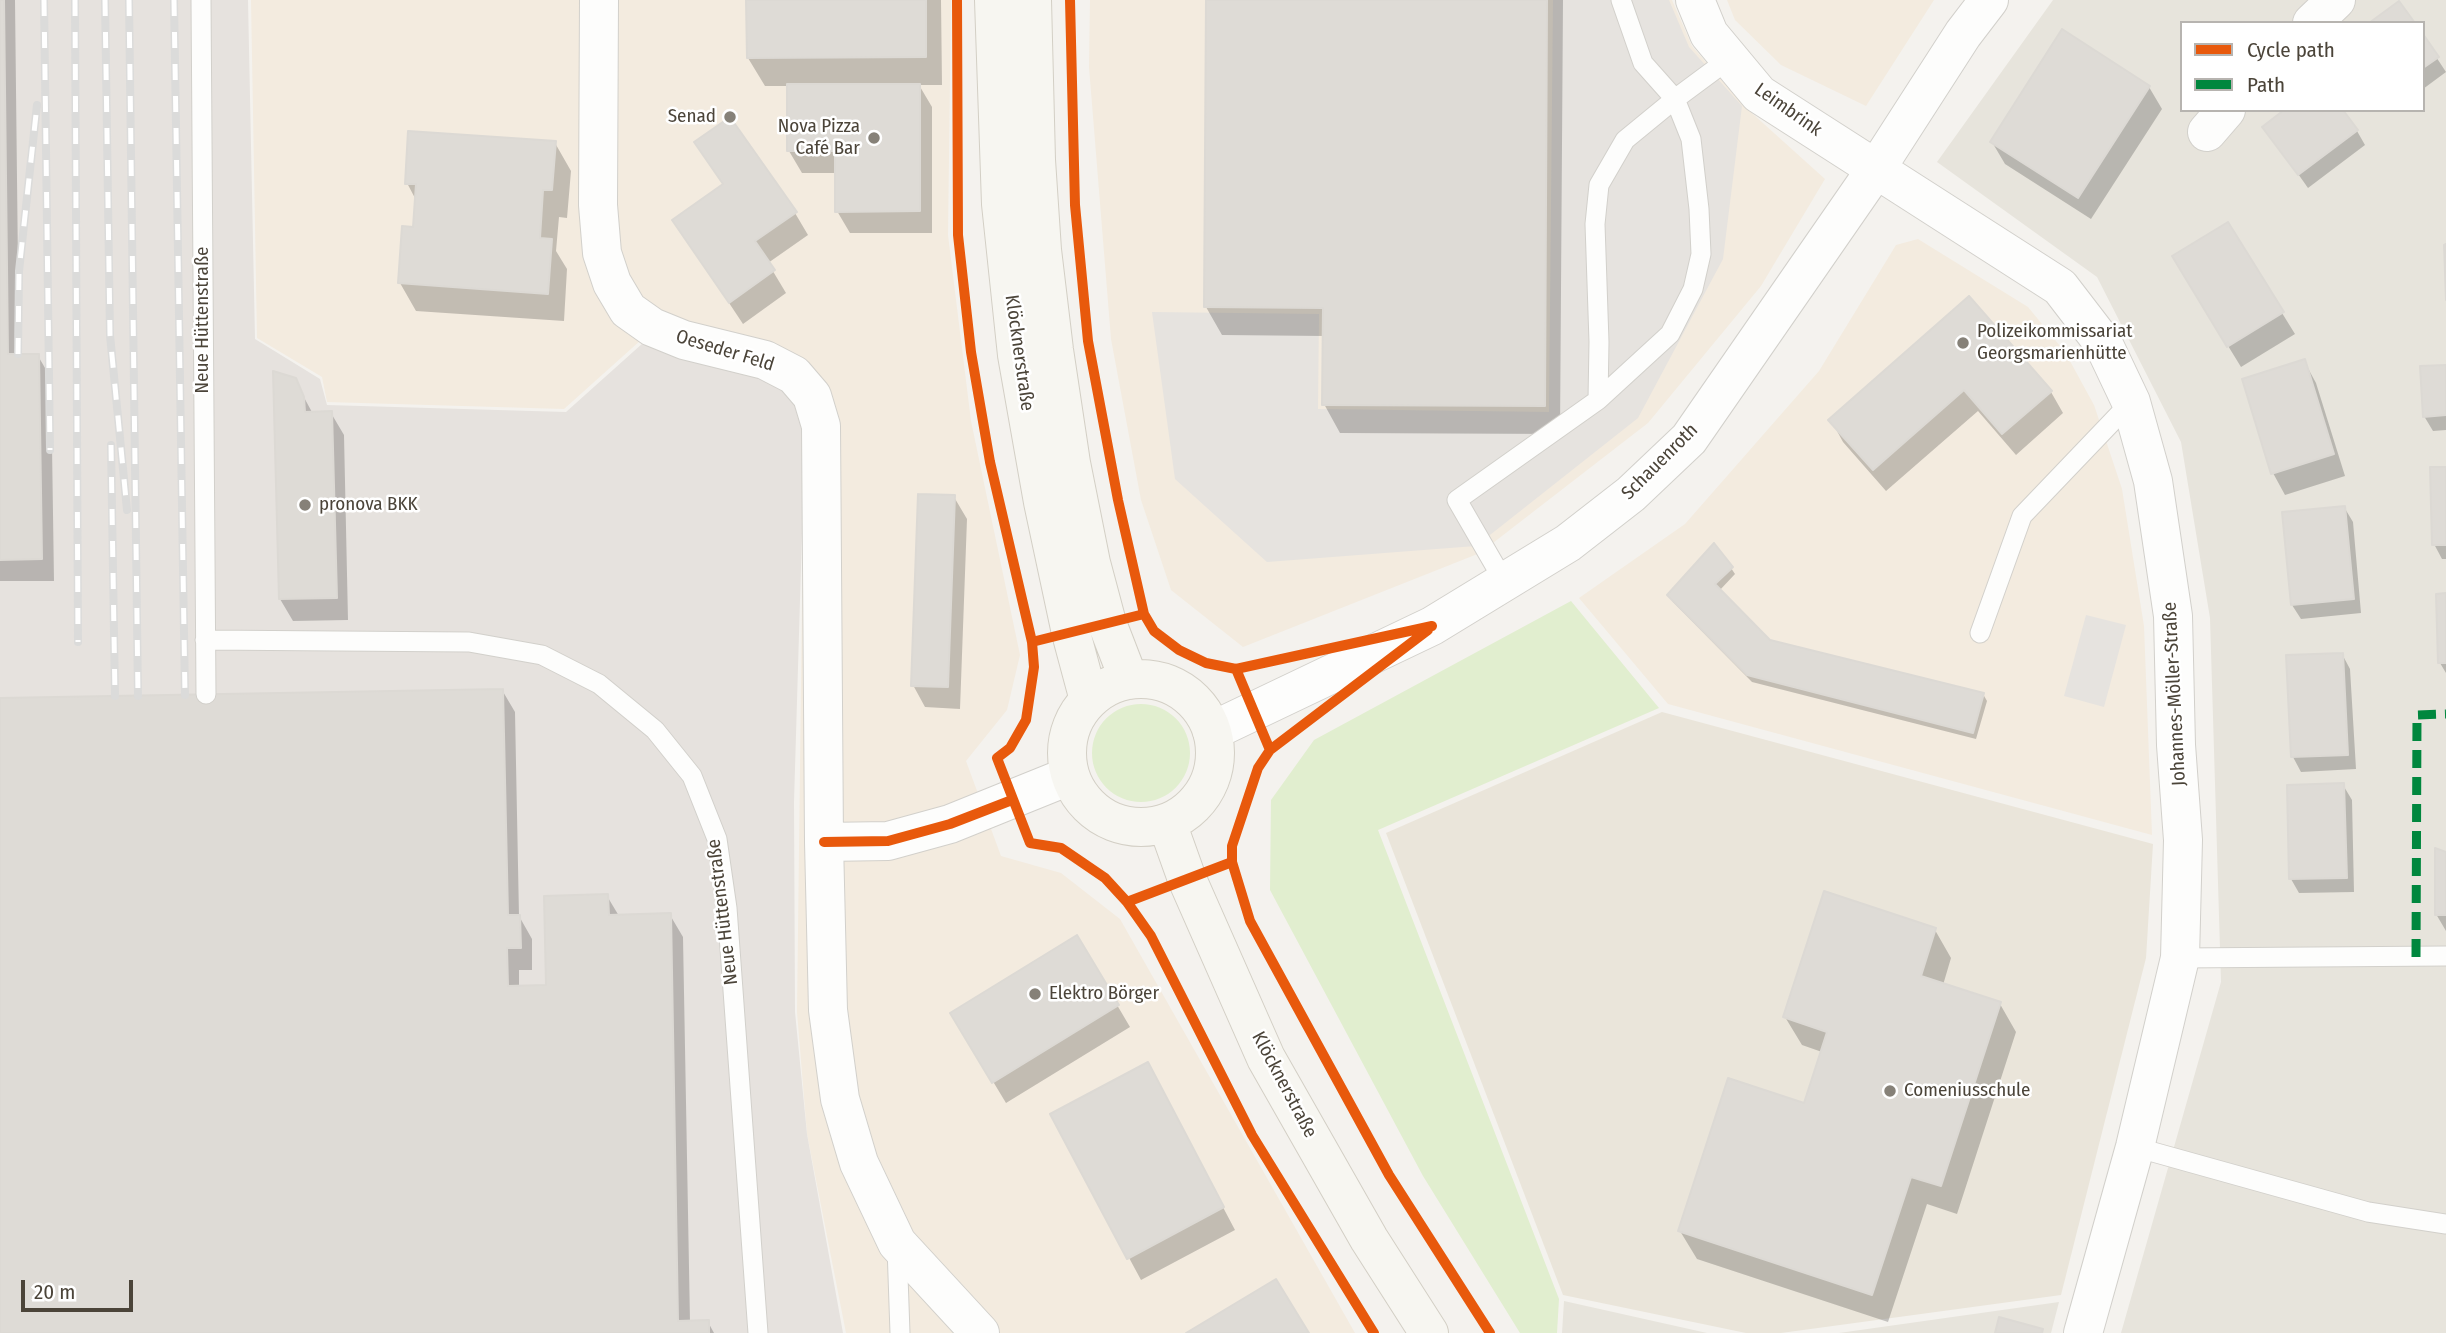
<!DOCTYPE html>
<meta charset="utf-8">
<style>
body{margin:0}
#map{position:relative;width:2446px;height:1333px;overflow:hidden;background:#f4f2ee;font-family:"Fira Sans Condensed",sans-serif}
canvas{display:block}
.legend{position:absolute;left:2180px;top:21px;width:245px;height:91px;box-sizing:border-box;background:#fff;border:2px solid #b7b4b0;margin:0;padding:9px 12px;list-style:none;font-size:21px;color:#4b4439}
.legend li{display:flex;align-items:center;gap:14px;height:35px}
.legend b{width:35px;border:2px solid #b7b4b0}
.scale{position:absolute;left:21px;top:1280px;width:112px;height:32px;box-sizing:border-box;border:4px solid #4b4439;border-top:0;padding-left:9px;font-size:21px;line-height:24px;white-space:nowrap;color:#4b4439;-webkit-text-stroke:5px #fff;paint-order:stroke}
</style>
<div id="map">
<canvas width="2446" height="1333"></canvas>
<ul class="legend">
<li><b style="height:9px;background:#e8590c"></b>Cycle path</li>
<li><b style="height:9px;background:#00873e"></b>Path</li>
</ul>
<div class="scale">20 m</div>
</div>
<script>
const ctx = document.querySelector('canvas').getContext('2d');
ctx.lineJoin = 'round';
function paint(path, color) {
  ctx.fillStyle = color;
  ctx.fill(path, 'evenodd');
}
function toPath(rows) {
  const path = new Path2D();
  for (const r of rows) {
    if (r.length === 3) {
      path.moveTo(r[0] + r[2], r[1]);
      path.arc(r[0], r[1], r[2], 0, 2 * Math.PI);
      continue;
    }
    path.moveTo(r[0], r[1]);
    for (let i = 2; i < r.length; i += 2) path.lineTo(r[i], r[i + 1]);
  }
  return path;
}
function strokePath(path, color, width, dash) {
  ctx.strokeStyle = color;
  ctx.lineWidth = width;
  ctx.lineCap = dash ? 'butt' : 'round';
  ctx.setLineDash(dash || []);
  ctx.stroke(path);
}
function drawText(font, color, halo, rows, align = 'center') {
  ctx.font = font + ' "Fira Sans Condensed",sans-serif';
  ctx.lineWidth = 5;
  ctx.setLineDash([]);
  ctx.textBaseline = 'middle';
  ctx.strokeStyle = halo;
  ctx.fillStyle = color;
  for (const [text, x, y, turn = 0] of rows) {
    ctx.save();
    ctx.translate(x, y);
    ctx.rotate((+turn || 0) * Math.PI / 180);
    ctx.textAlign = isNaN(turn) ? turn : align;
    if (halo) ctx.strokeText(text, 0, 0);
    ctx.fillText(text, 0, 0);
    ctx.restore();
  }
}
paint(toPath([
 [2053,0,2446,0,2446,1333,2121,1333,2221,982,2210,618,2181,442,2097,277,1937,162],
 [2182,23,2423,23,2423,110,2182,110],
 [1564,1301,1707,1333,1562,1333],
 [2059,1302,2051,1333,1839,1333]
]), '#e7e4dc');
paint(toPath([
 [251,0,951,0,948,235,971,421,1020,655,1007,710,966,761,1001,856,1061,873,1120,919,1355,1333,846,1333,807,1134,797,1012,803,521,809,431,641,340,564,409,327,402,322,377,257,338],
 [1090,0,1672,0,1692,46,1744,106,1825,179,1761,286,1648,423,1480,553,1243,647,1171,590,1141,500,1111,339,1089,67],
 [1727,0,1934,0,1866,106,1781,65,1735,20],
 [1918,239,2028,307,2065,352,2094,405,2122,489,2144,626,2152,835,1668,704,1579,598,1685,524,1819,371,1896,245]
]), '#f3ebdf');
paint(toPath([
 [0,0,248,0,255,339,320,379,327,405,566,412,643,343,727,364,793,390,805,432,794,802,795,1012,807,1134,843,1333,0,1333]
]), '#e6e2de');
paint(toPath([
 [1662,712,2153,844,2146,958,2061,1295,1781,1333,1746,1333,1563,1295,1386,833]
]), '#eae5da');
paint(toPath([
 [1571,601,1659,708,1378,830,1559,1299,1557,1333,1520,1333,1423,1176,1270,890,1271,800,1314,740],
 [1141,753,49]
]), '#e1eecf');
paint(toPath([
 [1553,0,1669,0,1689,47,1742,106,1723,259,1638,418,1476,546,1267,562,1175,479,1152,312,1319,314,1318,409,1549,412],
 [2086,615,2126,625,2104,707,2064,696]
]), '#e6e3df');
paint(toPath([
 [0,0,15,0,19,356,38,356,51,378,54,581,0,581],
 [748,0,941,0,942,85,919,85,932,107,932,233,850,233,837,211,837,173,802,173,789,151,788,86,765,86,748,58],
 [1208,0,1563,0,1560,434,1340,433,1324,404,1324,336,1222,335,1206,307],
 [2423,37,2446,72,2423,89],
 [2149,87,2162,109,2091,219,2005,164,1992,142],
 [2265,127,2357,131,2365,145,2308,188],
 [696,142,795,213,808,235,768,263,786,293,743,324,674,220,724,185],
 [555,143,571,171,567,218,559,217,556,251,567,269,564,321,416,311,400,283,414,229,416,200,407,183],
 [2187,279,2282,313,2295,334,2241,367],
 [1969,299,2051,392,2063,413,2016,455,1978,411,1886,491,1843,442,1831,420],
 [2304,361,2316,383,2345,476,2285,495,2273,473],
 [2446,366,2446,430,2433,431,2424,416],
 [275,373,294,379,313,414,331,413,344,435,348,620,293,621,280,599],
 [2446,469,2446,559,2442,559,2434,544],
 [954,497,967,519,960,709,925,707,913,685],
 [2344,507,2353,522,2361,613,2301,619,2292,605],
 [1731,568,1735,574,1719,591,1769,641,1983,694,1987,701,1976,739,1752,682,1673,602,1669,595],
 [2446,595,2446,673,2440,663],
 [2342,654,2350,669,2356,769,2301,772,2293,757],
 [502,690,515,712,519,916,532,939,532,970,519,970,519,988,548,987,607,896,619,916,670,915,683,937,690,1322,708,1322,714,1333,0,1333,0,699],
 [2343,785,2352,800,2354,892,2299,893,2291,879],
 [2446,854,2446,931,2436,914],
 [1935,930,1951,958,1943,985,2000,1004,2016,1032,1957,1214,1927,1204,1888,1322,1697,1259,1680,1231,1805,1105,1822,1052,1802,1045,1785,1017],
 [1077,937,1130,1027,1006,1103,965,1035],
 [1159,1086,1235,1230,1141,1280,1052,1115]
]), '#0003');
const building = toPath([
 [0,0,4,0,8,354,39,354,42,559,0,560,0,0],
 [746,0,926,0,926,57,747,58,746,0],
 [1206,0,1547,0,1545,406,1322,405,1323,308,1204,307,1206,0],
 [2399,1,2415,23,2369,23,2399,1],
 [2062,29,2150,86,2078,198,1990,142,2062,29],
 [2423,34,2439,57,2423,68,2423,34],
 [787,84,920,84,920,211,835,212,835,151,787,151,787,84],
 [2284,110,2343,110,2358,130,2298,175,2262,127,2284,110],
 [730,117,797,212,755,241,775,270,729,303,672,220,723,184,694,142,730,117],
 [408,131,556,141,552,190,543,190,540,238,552,239,548,294,398,283,402,226,413,227,416,184,405,184,408,131],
 [2228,222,2284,312,2227,347,2172,256,2228,222],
 [2446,244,2446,300,2444,245,2446,244],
 [1969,296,2052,391,2002,434,1964,390,1873,470,1828,420,1969,296],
 [2305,359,2334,454,2271,474,2242,379,2305,359],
 [2446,365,2446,415,2423,417,2420,366,2446,365],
 [273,371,296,378,304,397,305,412,332,411,337,598,279,599,273,371],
 [2430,467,2446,467,2446,545,2432,545,2430,467],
 [918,494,955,495,948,687,911,686,918,494],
 [2345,506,2354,599,2291,605,2282,512,2345,506],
 [1714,543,1733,567,1715,584,1770,640,1984,693,1973,733,1747,675,1667,595,1714,543],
 [2446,593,2446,663,2438,663,2436,594,2446,593],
 [2343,653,2348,755,2291,757,2286,655,2343,653],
 [503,689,508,915,520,915,521,948,507,948,508,986,546,985,544,896,608,894,609,915,671,913,678,1321,709,1320,709,1333,0,1333,0,698,503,689],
 [2344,783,2347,878,2289,879,2287,785,2344,783],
 [2435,848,2446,852,2446,915,2435,915,2435,848],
 [1824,891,1936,928,1921,976,2001,1002,1941,1186,1911,1177,1872,1295,1678,1231,1728,1078,1804,1103,1827,1032,1783,1017,1824,891],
 [1077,935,1119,1005,992,1083,950,1013,1077,935],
 [1148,1062,1224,1207,1127,1259,1050,1114,1148,1062],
 [1276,1279,1309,1333,1186,1333,1276,1279],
 [1999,1317,2043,1329,2042,1333,1995,1333,1999,1317]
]);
paint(building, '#dedbd6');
strokePath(building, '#dcd9d4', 2);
const lane = toPath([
 [201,0,206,694],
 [1598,400,1670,334,1693,289,1701,254,1699,209,1691,139,1675,99,1643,63,1621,0],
 [1505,583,1457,500,1598,400,1599,342,1595,224,1599,185,1625,140,1675,99,1729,59],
 [1980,633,2022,516,2131,402],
 [205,640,469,642,542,655,599,684,655,730,692,776,717,839,727,908,758,1333],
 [2180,958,2446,956],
 [2135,1147,2368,1212,2446,1224],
 [897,1247,900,1333]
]);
const street = toPath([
 [599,0,598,205,602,253,612,283,628,310,652,327,684,340,765,360,794,375,812,396,821,426,824,842,828,1010,840,1099,859,1163,897,1243,980,1333],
 [1695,0,1709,34,1759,94,2060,287,2103,343,2131,402,2153,481,2173,616,2176,745,2183,840,2180,958,2135,1147,2083,1333],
 [2312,23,2336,0],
 [2207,132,2226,110],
 [1212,731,1432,626,1568,543,1631,494,1689,439,1876,169,1963,34,1989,0],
 [824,842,888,841,950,824,1069,776]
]);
const secondary = toPath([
 [994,0,1001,204,1017,355,1043,502,1071,633,1089,700],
 [1032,0,1036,160,1042,250,1054,350,1071,463,1091,563,1107,623,1129,680],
 [1141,753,74],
 [1167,823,1187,879,1266,1058,1369,1239,1429,1333]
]);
strokePath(lane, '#d2d0cb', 21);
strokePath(street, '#d2d0cb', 40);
strokePath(secondary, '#d3cfc5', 40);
strokePath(lane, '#fdfdfc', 19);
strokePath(street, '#fdfdfc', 38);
strokePath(secondary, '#f7f6f1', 38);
const rail = toPath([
 [44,0,50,450],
 [75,0,78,642],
 [105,0,110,335,127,510],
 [129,0,138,696],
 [174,0,185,695],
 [18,354,19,271,37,105],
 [111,445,115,696]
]);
strokePath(rail, '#dbdbda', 8);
strokePath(rail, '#fff', 5, [16]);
strokePath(toPath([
 [2416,957,2417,715,2446,714]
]), '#00873e', 9, [18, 9]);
strokePath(toPath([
 [957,0,958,235,971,352,990,462,1032,642,1034,667,1026,720,1010,748,997,758,1030,843,1061,848,1105,878,1127,902,1151,936,1252,1135,1374,1333],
 [1070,0,1075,205,1088,341,1118,500,1144,614,1154,631,1179,650,1206,663,1236,669,1432,626],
 [1428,630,1270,750,1258,768,1232,846,1232,862,1250,921,1389,1175,1490,1333],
 [1032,642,1144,614],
 [1236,669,1270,750],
 [824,842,888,841,950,824,1012,800],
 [1127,902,1232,862]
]), '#e8590c', 10);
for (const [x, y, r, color] of [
 [730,117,7,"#868178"],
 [874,138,7,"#868178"],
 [1963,343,7,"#868178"],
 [305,505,7,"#868178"],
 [1035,994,7,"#868178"],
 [1890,1091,7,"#868178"]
]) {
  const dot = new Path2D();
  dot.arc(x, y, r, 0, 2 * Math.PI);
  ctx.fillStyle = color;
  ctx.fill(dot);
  strokePath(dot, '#fff', 2.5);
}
drawText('19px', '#4b4439', '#fff', [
 ["Leimbrink",1788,110,35],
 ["Neue Hüttenstraße",203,320,-90],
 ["Oeseder Feld",725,351,17],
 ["Klöcknerstraße",1019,353,82],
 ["Schauenroth",1660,462,-45],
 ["Johannes-Möller-Straße",2175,694,-93],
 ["Neue Hüttenstraße",723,912,-97],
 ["Klöcknerstraße",1284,1085,62]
]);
drawText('19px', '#4b4439', '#fff', [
 ["Senad",716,117,"right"],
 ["Nova Pizza",860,127,"right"],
 ["Café Bar",860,149,"right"],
 ["Polizeikommissariat",1977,332],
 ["Georgsmarienhütte",1977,354],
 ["pronova BKK",319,505],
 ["Elektro Börger",1049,994],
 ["Comeniusschule",1904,1091]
], 'left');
</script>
